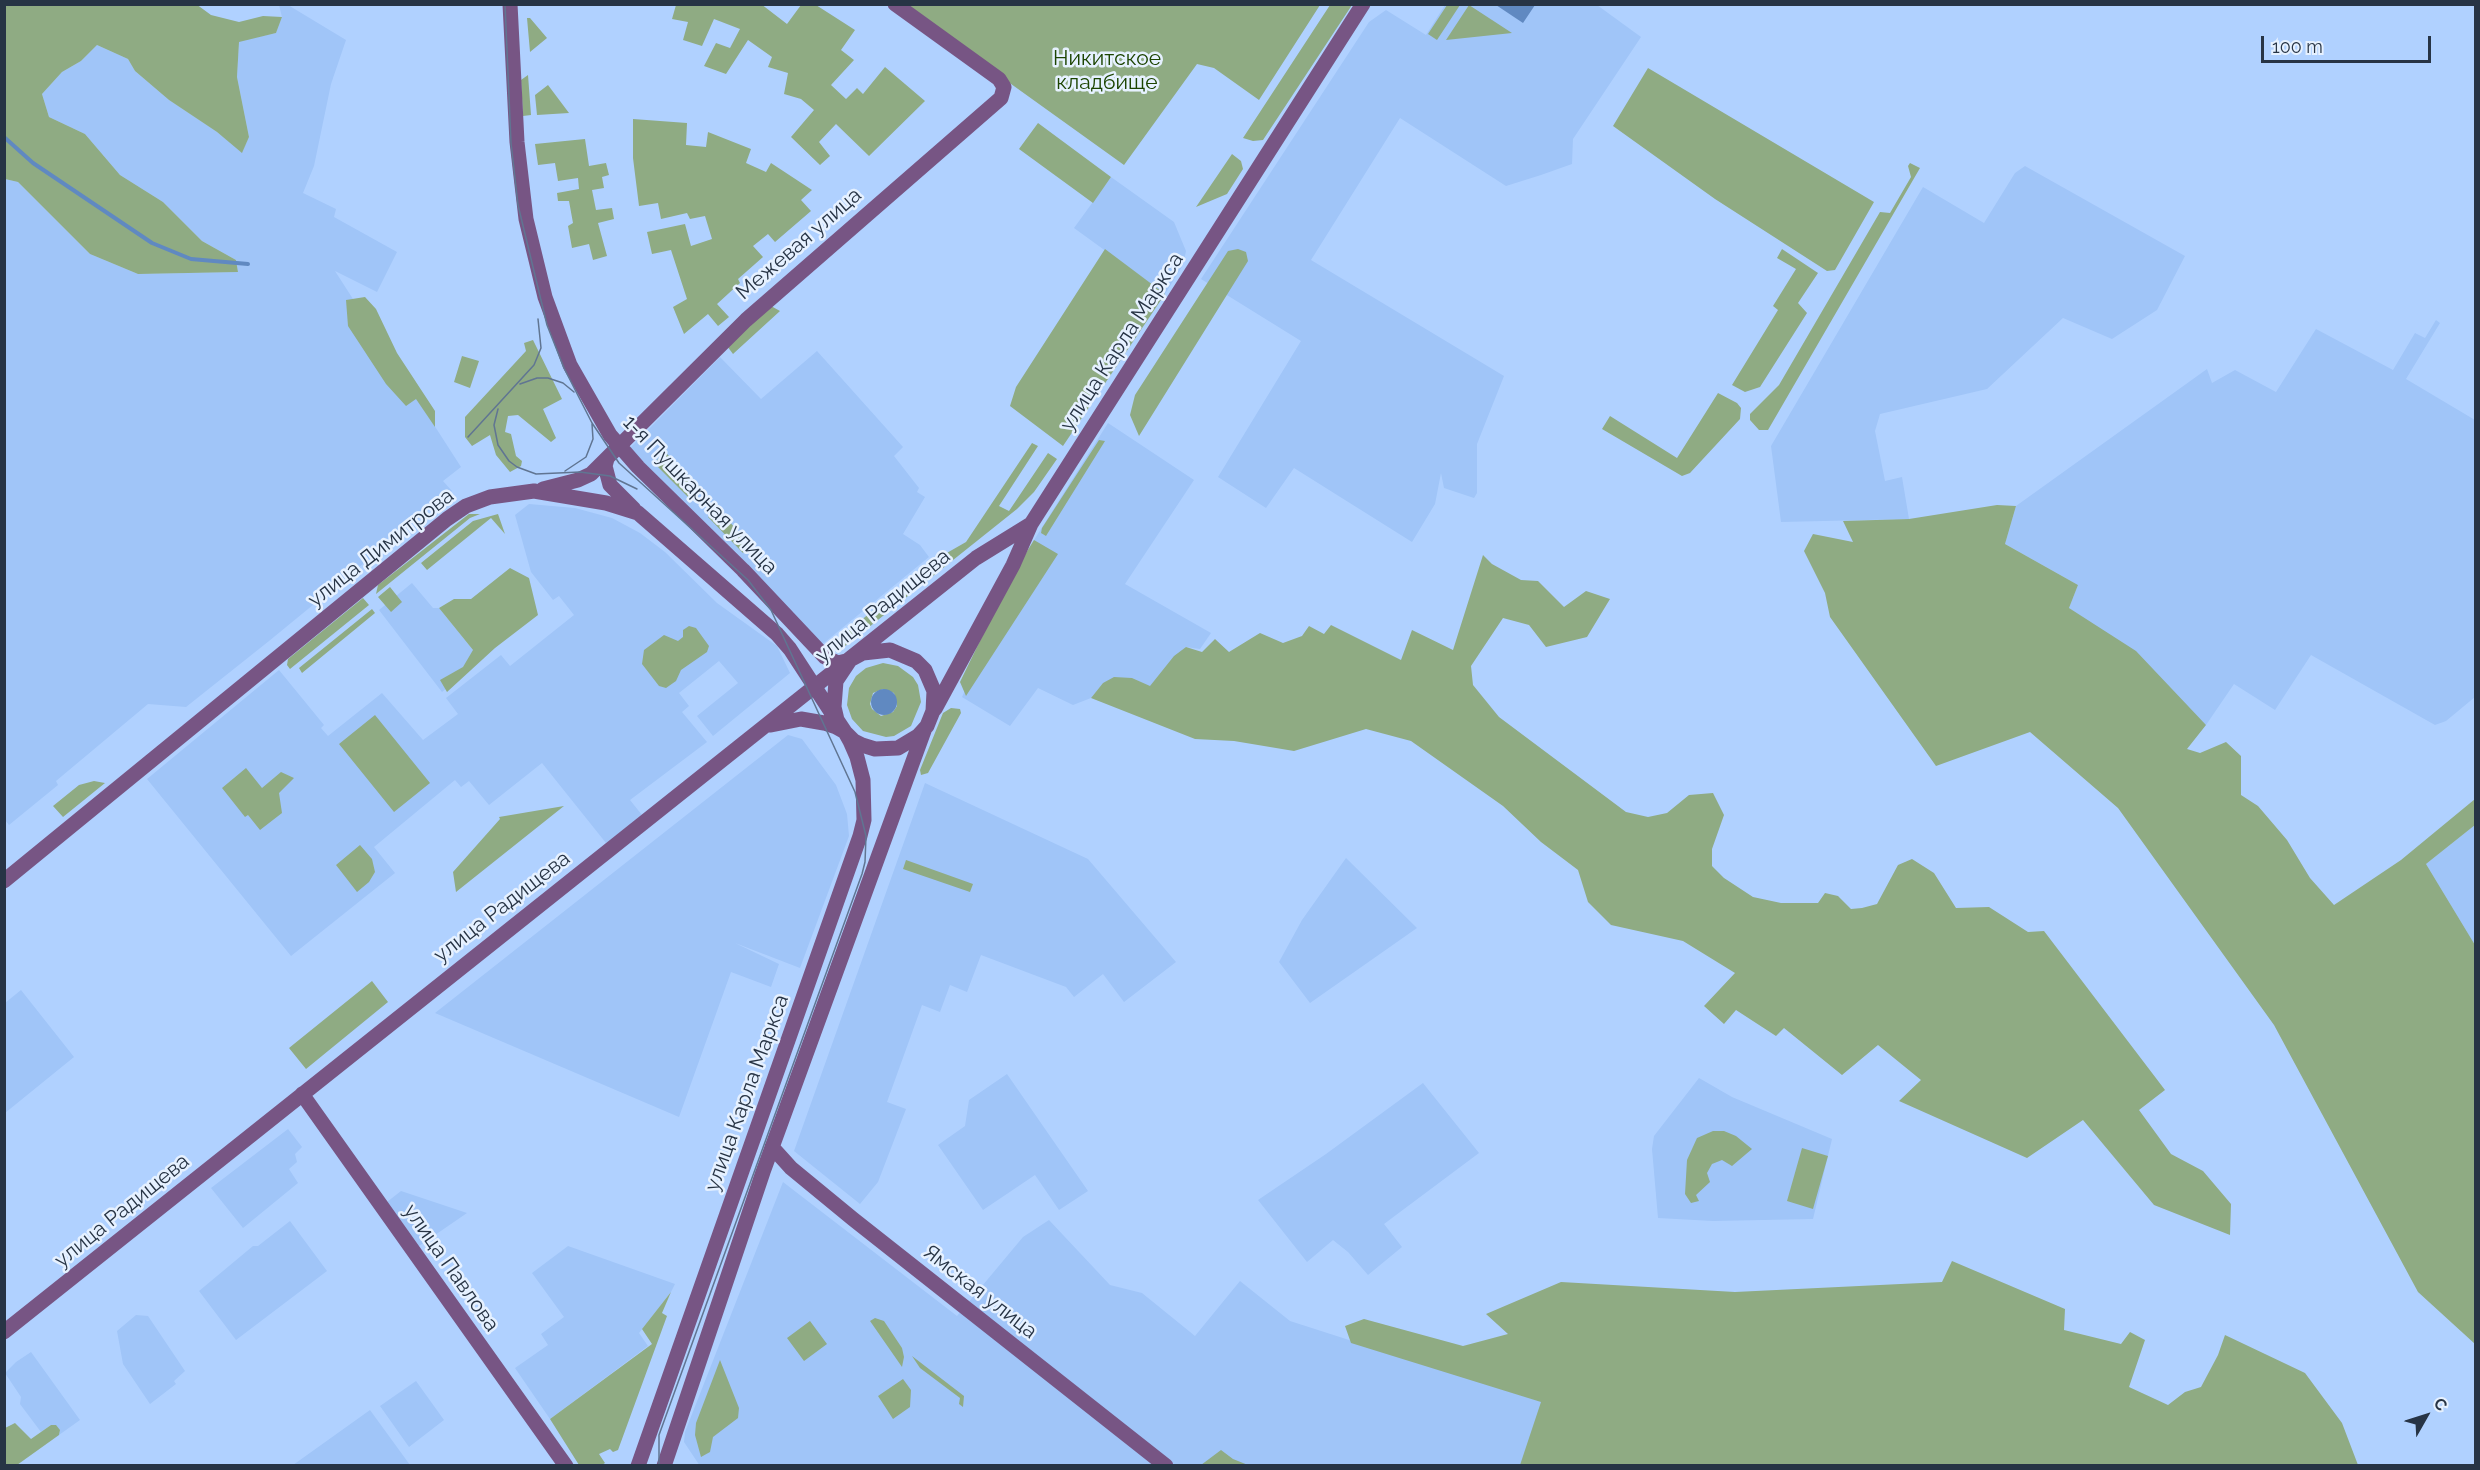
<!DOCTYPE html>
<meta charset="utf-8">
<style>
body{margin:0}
#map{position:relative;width:2480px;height:1470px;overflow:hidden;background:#b0d1ff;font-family:Raleway,sans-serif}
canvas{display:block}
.frame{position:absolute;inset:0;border:6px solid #273445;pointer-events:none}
.north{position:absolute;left:2396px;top:1386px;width:60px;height:60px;-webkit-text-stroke:4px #e6f1ff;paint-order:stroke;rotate:51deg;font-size:16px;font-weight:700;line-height:24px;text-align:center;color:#273445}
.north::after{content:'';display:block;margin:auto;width:21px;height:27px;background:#273445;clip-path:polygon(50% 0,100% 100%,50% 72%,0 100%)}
.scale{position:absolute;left:2261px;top:36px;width:170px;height:27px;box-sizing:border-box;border:3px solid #273445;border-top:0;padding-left:8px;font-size:18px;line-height:21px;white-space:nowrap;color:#273445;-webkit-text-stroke:4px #e6f1ff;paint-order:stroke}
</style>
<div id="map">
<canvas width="2480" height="1470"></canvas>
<div class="frame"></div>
<div class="north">С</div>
<div class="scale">100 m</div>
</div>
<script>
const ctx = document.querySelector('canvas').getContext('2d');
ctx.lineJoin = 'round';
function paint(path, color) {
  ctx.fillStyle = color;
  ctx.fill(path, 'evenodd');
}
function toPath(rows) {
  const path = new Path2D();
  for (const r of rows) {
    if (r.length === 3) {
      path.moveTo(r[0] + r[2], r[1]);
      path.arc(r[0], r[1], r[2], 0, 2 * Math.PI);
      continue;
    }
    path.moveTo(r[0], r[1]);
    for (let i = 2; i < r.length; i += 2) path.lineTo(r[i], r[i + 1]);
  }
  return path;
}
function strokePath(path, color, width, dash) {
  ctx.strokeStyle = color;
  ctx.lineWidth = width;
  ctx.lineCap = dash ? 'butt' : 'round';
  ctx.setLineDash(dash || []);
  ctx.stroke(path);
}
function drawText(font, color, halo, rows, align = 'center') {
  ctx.font = font + ' Raleway,sans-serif';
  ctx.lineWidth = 5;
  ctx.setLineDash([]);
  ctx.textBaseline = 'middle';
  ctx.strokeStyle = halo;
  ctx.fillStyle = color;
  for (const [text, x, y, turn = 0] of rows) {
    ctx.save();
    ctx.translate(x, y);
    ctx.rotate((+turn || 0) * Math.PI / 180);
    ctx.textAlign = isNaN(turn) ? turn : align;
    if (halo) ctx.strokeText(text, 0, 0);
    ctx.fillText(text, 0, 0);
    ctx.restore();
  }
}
paint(toPath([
 [279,5,288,5,346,40,331,84,314,166,303,193,336,209,334,217,397,252,377,292,335,271,461,467,443,481,452,491,269,641,186,707,148,704,56,781,58,785,9,825,5,820,5,179,18,182,90,254,138,274,238,272,236,260,202,241,163,202,120,175,85,134,49,117,42,94,62,72,81,61,97,45,128,59,135,71,169,100,217,132,242,152,249,137,237,77,239,41,276,33,282,17],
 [1445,5,1597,5,1641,37,1573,139,1572,164,1541,175,1506,186,1400,118,1311,260,1504,376,1477,444,1477,493,1474,498,1444,488,1441,473,1435,504,1412,542,1294,468,1266,508,1218,477,1301,341,1201,279,1369,22,1386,10,1426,35],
 [2025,166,2185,256,2157,310,2112,339,2063,318,1987,389,1880,414,1875,431,1885,481,1902,477,1909,519,1781,522,1771,446,1923,187,1984,223,2015,173],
 [1111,177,1174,222,1181,239,1186,251,1183,265,1165,294,1074,228],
 [2436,320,2440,323,2406,379,2475,420,2475,697,2446,721,2435,725,2311,655,2275,710,2234,684,2206,725,2069,608,2078,585,2005,544,2016,506,2207,369,2212,383,2235,370,2276,392,2316,329,2393,370,2415,333,2425,338],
 [817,351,903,447,894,456,919,488,917,492,925,497,903,534,920,545,929,557,819,647,630,448,720,357,761,399],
 [1108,423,1194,480,1125,584,1211,633,1200,649,1186,647,1150,687,1132,678,1103,683,1091,698,1073,705,1038,688,1010,726,962,697,1034,540],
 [529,504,575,508,612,518,640,533,665,552,717,603,777,646,790,673,713,736,697,716,738,683,719,661,679,693,689,706,682,712,707,742,630,800,642,815,606,843,542,763,489,805,469,781,461,787,455,780,374,847,395,873,291,956,147,779,279,670,324,725,321,728,328,736,382,693,423,740,458,714,446,698,501,655,510,666,574,615,559,596,553,600,531,572,515,515],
 [412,583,433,608,439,608,481,660,442,692,379,610],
 [788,735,802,739,836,785,847,814,849,836,800,968,735,943,779,964,771,987,731,972,679,1117,435,1013],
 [925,783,1088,859,1176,962,1124,1002,1103,974,1074,997,1066,987,981,955,967,992,950,985,940,1012,922,1005,887,1102,906,1109,878,1182,860,1204,794,1151],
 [2475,825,2475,945,2426,864],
 [1346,858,1417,928,1310,1003,1279,962,1302,920],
 [21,990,74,1057,5,1113,5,1003],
 [1007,1074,1088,1191,1059,1210,1035,1175,983,1210,938,1145,965,1126,969,1100],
 [1699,1078,1732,1097,1832,1139,1813,1219,1713,1221,1658,1218,1652,1149,1654,1136],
 [1423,1083,1479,1153,1384,1224,1402,1247,1368,1275,1348,1252,1333,1240,1307,1262,1258,1200,1326,1154],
 [288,1129,302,1147,295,1154,297,1162,289,1169,298,1183,243,1228,211,1188],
 [783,1182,957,1316,1023,1237,1049,1220,1110,1285,1142,1293,1195,1336,1240,1281,1290,1321,1542,1402,1520,1466,700,1466,684,1442,685,1432],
 [401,1191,467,1213,419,1246,387,1202],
 [290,1221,327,1271,236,1340,199,1291,253,1246,258,1246],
 [568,1246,675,1284,671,1292,639,1333,648,1346,550,1419,515,1368,548,1345,541,1334,564,1317,532,1273],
 [136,1315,148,1316,185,1371,174,1381,176,1384,150,1404,123,1364,117,1331],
 [31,1352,80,1420,59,1435,60,1430,51,1425,41,1432,20,1404,21,1397,5,1373,16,1362],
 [416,1381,444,1420,409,1447,380,1406],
 [370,1410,410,1465,293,1465]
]), '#a0c5f8');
paint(toPath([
 [196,4,211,15,239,22,263,16,282,17,276,33,239,42,237,77,249,137,242,153,217,132,169,100,135,71,128,59,97,45,81,61,62,72,42,94,49,117,85,134,120,175,163,202,202,241,236,260,238,272,138,274,90,254,18,182,5,179,5,5],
 [761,4,787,24,801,5,816,5,855,30,841,50,854,60,831,85,846,99,857,88,863,94,885,67,925,101,869,156,836,124,819,142,830,156,820,165,791,137,814,110,801,99,784,94,788,73,768,67,772,57,748,40,726,74,704,66,716,43,730,48,740,29,714,19,702,46,683,40,688,22,672,19,676,5],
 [901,5,1320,5,1259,100,1214,68,1197,64,1124,165],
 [1330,5,1352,5,1263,140,1253,141,1243,138],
 [1447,5,1460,5,1437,40,1428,34],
 [1469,5,1512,33,1446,40],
 [527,18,530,18,547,38,530,52],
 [1648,68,1874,202,1835,270,1827,271,1715,199,1613,126],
 [528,75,531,115,523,116,521,80],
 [548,85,569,113,537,115,535,95],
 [633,119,687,123,686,145,706,147,708,132,751,149,746,163,766,172,771,163,812,190,801,200,811,211,775,242,768,234,753,246,763,257,738,279,740,283,717,304,729,317,718,326,708,314,684,334,673,307,687,299,671,250,652,254,647,232,685,224,691,246,712,239,705,216,690,219,687,213,661,219,658,203,639,206,633,158],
 [1038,123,1111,177,1093,203,1019,149],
 [585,139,589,166,606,163,609,175,602,177,604,188,592,190,596,210,612,208,614,219,598,223,607,256,593,260,589,244,572,248,568,226,573,223,569,201,558,201,557,193,579,189,578,178,558,181,555,163,538,165,535,144],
 [1232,154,1241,161,1243,169,1227,194,1196,207],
 [1910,163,1920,168,1768,430,1759,430,1750,420,1750,414,1779,385,1880,212,1890,213,1911,177,1908,166],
 [1105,249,1165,294,1063,446,1010,406,1016,387],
 [1238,249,1246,252,1248,261,1139,436,1130,415,1135,395,1228,251],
 [1782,249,1818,273,1798,303,1807,313,1760,387,1745,392,1732,385,1778,310,1773,306,1796,269,1777,258],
 [365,297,376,309,397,353,435,411,435,427,416,399,406,406,386,384,348,326,346,300],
 [771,306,780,311,733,354,727,346],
 [533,340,562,399,543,409,556,438,551,442,518,415,508,416,505,432,511,434,516,456,522,461,521,466,510,472,496,455,490,435,472,446,465,437,465,417,526,351,524,343],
 [462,356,479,361,470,388,454,382],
 [1718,393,1737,403,1741,408,1740,419,1690,473,1682,476,1602,429,1610,416,1677,458],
 [1099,440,1105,441,1046,536,1041,533,1042,528],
 [1032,443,1038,446,999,506,1009,511,1048,453,1057,459,1034,492,1017,509,844,647,829,647,931,562,966,542],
 [665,452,700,487,688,497,654,463],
 [1997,505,2016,506,2005,544,2078,585,2069,608,2136,651,2206,725,2187,749,2200,753,2226,742,2241,756,2241,795,2258,806,2287,840,2310,878,2334,905,2401,860,2475,799,2475,825,2426,864,2475,945,2475,1344,2418,1292,2274,1025,2118,808,2030,732,1936,766,1830,617,1825,593,1804,551,1813,534,1853,542,1843,521,1909,519],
 [718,508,750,546,743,553,708,517],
 [469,514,480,514,470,518,376,594,378,585],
 [498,514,505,534,491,518,427,570,421,563,473,521],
 [1034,540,1058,554,966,696,960,682,1011,577],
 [1483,555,1492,564,1521,580,1538,581,1564,607,1586,591,1610,599,1587,637,1546,647,1529,625,1503,618,1471,666,1473,685,1499,717,1626,812,1648,817,1667,813,1689,795,1713,793,1724,815,1712,849,1712,866,1724,878,1753,897,1781,903,1818,903,1825,893,1838,896,1851,909,1862,908,1877,904,1898,865,1912,859,1934,873,1956,908,1989,907,2028,932,2044,931,2165,1090,2139,1110,2171,1154,2203,1171,2231,1204,2230,1235,2154,1205,2083,1120,2027,1158,1899,1101,1921,1080,1878,1045,1842,1075,1784,1028,1776,1036,1736,1010,1724,1024,1704,1006,1735,973,1683,941,1611,925,1588,902,1578,870,1541,842,1503,806,1411,741,1366,729,1294,751,1234,741,1195,739,1091,698,1103,683,1114,677,1132,678,1150,686,1174,656,1186,647,1202,652,1215,639,1229,652,1260,633,1283,643,1302,636,1309,626,1324,634,1331,625,1401,660,1412,630,1453,650],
 [510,568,529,578,538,615,495,648,447,692,440,680,463,667,473,650,439,608,454,599,471,599],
 [390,587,402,602,391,612,378,597],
 [363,598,369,605,290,669,287,665,288,659],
 [372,609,375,613,302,673,299,668],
 [689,626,696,628,709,646,707,652,681,670,676,681,666,688,659,686,642,664,644,650,664,635,678,641,683,637,683,630],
 [883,663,898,666,913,677,918,685,921,702,911,726,894,736,886,737,863,731,852,719,847,705,849,688,856,676,866,668],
 [883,689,894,693,897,706,893,712,881,716,872,709,870,704,873,693],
 [951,708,960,709,961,713,928,773,921,775,920,770,943,713],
 [375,715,430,783,394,812,339,744],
 [246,768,262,788,281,772,294,778,279,793,282,813,260,830,248,815,245,817,222,788],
 [94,781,105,783,63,817,53,806,79,785],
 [564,806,456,892,453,872,500,819,499,817],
 [360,845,372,859,375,872,369,882,357,892,336,865],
 [906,860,973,884,970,892,903,869],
 [372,981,388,1002,306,1069,289,1048],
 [1713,1131,1724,1131,1736,1136,1752,1149,1732,1166,1722,1160,1712,1164,1707,1173,1710,1182,1696,1195,1699,1201,1691,1203,1685,1194,1687,1160,1697,1138],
 [1802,1148,1828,1156,1813,1209,1787,1201],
 [1952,1261,2065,1309,2064,1330,2121,1344,2130,1332,2145,1340,2129,1387,2168,1405,2185,1392,2201,1387,2218,1355,2225,1335,2305,1373,2342,1423,2358,1465,2378,1465,1520,1465,1541,1402,1351,1343,1345,1326,1364,1319,1463,1346,1508,1334,1486,1314,1561,1282,1735,1292,1942,1282],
 [671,1292,662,1313,667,1316,618,1450,613,1452,610,1449,599,1454,605,1463,602,1465,579,1465,550,1419,652,1344,642,1329],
 [875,1318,884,1321,902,1348,904,1357,902,1367,870,1321],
 [810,1321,827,1344,804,1361,787,1338],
 [912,1356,964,1396,963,1407,959,1404,960,1398,920,1368],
 [720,1360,739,1408,738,1418,713,1437,710,1452,701,1457,695,1435,696,1423],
 [903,1379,911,1390,910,1407,893,1419,878,1396],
 [15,1423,31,1439,51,1425,56,1425,60,1430,59,1435,17,1465,5,1465,5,1428],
 [1221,1450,1233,1459,1248,1465,1201,1465]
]), '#8fab83');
paint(toPath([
 [1496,5,1535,5,1523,23],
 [884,702,13]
]), '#6089c1');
strokePath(toPath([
 [4,137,33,163,152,243,191,259,248,264]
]), '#6089c1', 4);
strokePath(toPath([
 [510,4,517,142,526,219,545,297,570,365,610,435,638,467,743,570,825,657,838,663,850,660],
 [607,459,605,466,610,485,634,509],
 [543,489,578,480,591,474,746,320,1001,98,1004,87,999,79,895,4],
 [935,709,1013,565,1031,524,1363,4],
 [4,881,447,519,466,506,490,497,534,491,606,503,638,513,777,634,790,649,833,715],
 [302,1094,566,1466],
 [772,1147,791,1168,853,1219,1166,1466],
 [4,1332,976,558,1031,524],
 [638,1466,860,836,864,820,863,780,857,757,850,741,845,732,837,720,834,707,836,681,850,660,863,653,890,650,916,661,925,670,934,691,933,711,927,726,918,736,898,748,875,749,862,745,854,741,845,732,836,727,824,723,801,719,771,725],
 [664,1466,763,1172,924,731]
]), '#775584', 15);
strokePath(toPath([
 [505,4,511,143,518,205,547,325,564,368,592,423,619,463,748,580,771,610,855,792,866,836,865,862,862,874,659,1435,659,1466],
 [520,384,537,378,548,378,563,383,574,392],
 [498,409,494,425,498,445,509,461,517,467,536,474,580,472,610,476,637,489],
 [468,437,534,365,541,348,538,319],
 [565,471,586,457,593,439,592,424]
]), '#607592', 1.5);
drawText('21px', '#1c4401', '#e6f1ff', [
 ["Никитское",1107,59],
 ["кладбище",1107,83]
]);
drawText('21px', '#273445', '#e6f1ff', [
 ["Межевая улица",799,244,-41],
 ["улица Карла Маркса",1122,342,-57],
 ["1-я Пушкарная улица",700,495,46],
 ["улица Димитрова",381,548,-38],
 ["улица Радищева",883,606,-39],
 ["улица Радищева",502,907,-38],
 ["улица Карла Маркса",747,1093,-70],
 ["улица Радищева",122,1211,-39],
 ["улица Павлова",451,1268,55],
 ["Ямская улица",980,1292,38]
]);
</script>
